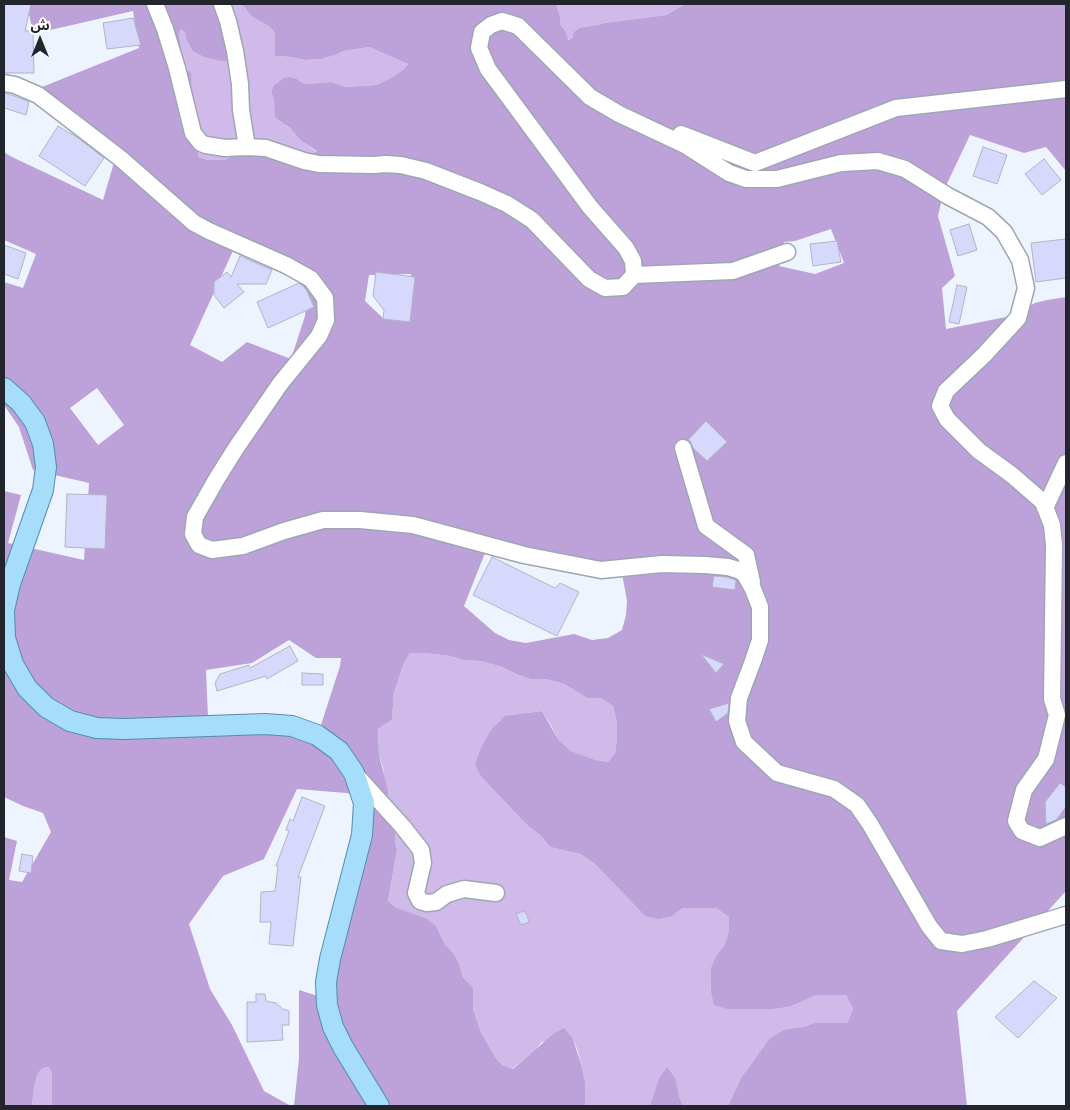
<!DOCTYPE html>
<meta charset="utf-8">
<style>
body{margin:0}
#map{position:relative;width:1070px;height:1110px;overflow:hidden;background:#eef4fe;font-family:Merriweather,"Noto Sans Arabic",serif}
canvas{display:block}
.frame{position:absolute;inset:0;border:5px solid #22262c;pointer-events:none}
.north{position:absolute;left:15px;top:15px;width:50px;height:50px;-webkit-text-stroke:4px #fff;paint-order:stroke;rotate:0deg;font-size:14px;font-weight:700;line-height:20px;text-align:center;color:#22262c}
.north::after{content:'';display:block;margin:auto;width:18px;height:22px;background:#22262c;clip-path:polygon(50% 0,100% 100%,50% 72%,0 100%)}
</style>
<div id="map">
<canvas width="1070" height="1110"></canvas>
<div class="frame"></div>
<div class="north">ش</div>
</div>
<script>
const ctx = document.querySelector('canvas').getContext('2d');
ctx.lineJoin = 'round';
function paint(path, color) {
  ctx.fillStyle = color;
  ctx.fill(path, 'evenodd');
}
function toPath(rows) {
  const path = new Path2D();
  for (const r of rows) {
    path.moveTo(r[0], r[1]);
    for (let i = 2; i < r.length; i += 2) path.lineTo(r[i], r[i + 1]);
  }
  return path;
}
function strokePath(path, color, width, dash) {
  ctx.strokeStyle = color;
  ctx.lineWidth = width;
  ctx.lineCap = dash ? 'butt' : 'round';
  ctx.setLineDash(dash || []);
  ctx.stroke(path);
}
paint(toPath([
 [220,4,242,4,251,16,270,27,275,33,275,56,291,57,305,60,322,59,335,55,344,51,369,47,408,64,404,69,391,78,376,85,346,87,331,82,305,84,297,79,278,83,273,86,271,92,274,99,275,105,286,126,291,129,301,141,317,152,305,160,237,154,224,160,207,160,199,157,198,150,192,121,191,82,186,62,181,49,179,34,180,28,185,32,186,39,190,46,193,52,199,55,220,61],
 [556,4,685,4,668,15,604,23,590,27,567,40,566,32,560,24,560,16],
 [410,653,424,653,450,656,463,660,481,661,502,667,516,674,530,679,546,679,564,684,587,698,601,698,613,706,617,723,617,739,615,753,608,762,596,760,571,751,558,739,551,725,542,711,527,713,507,803,528,826,541,836,550,847,580,854,594,863,645,916,672,916,683,908,716,908,729,917,729,931,725,944,716,956,727,1009,773,1009,789,1007,817,995,846,995,853,1009,847,1023,814,1023,769,1039,741,1078,728,1106,683,1106,679,1096,658,1080,650,1106,585,1106,585,1081,578,1051,573,1039,542,1042,534,1051,512,1069,502,1065,495,1057,481,1032,473,1009,473,988,463,977,459,963,454,954,445,944,436,926,397,908,388,901,397,850,395,840,395,827,388,804,383,767,379,755,378,729,392,720,394,693,403,665],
 [49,1067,52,1074,52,1106,32,1106,34,1087,38,1073,43,1068]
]), '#d0baea');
paint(toPath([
 [27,4,220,4,231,56,227,61,220,61,204,57,193,52,186,39,185,32,180,29,179,34,181,49,186,63,187,69,191,74,192,121,199,157,207,160,224,160,237,154,244,152,305,160,317,151,301,141,291,129,275,117,274,99,271,92,273,86,284,78,290,77,297,79,305,84,331,82,346,87,376,85,391,78,404,69,408,64,369,47,344,51,335,55,322,59,305,60,291,57,275,56,275,33,270,27,251,16,242,4,556,4,560,16,560,24,566,32,568,40,573,37,574,32,580,28,597,25,604,23,667,15,685,4,1066,4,1066,171,1046,147,1024,153,970,135,944,190,938,216,955,276,942,288,946,329,1011,316,1035,303,1047,300,1066,297,1066,891,957,1011,967,1106,728,1106,741,1078,769,1039,784,1030,803,1027,814,1023,847,1023,853,1009,846,995,817,995,789,1007,773,1009,727,1009,714,1005,711,991,711,968,716,956,725,944,729,931,729,917,716,908,683,908,672,916,659,919,645,916,594,863,580,854,550,847,541,836,528,826,481,776,475,764,481,748,491,730,505,716,542,711,558,739,571,751,596,760,608,762,615,753,617,739,617,723,613,706,601,698,587,698,564,684,546,679,530,679,516,674,502,667,481,661,463,660,450,656,424,653,410,653,403,665,394,693,392,720,378,729,379,755,388,790,388,804,395,827,395,840,397,850,388,901,397,908,427,919,436,926,445,944,454,954,459,963,463,977,473,988,473,1009,481,1032,495,1057,502,1065,513,1069,553,1034,564,1028,573,1039,581,1064,585,1081,585,1106,294,1106,299,1058,299,990,321,997,349,863,358,794,297,789,264,859,223,876,189,924,210,989,232,1025,264,1091,291,1106,52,1106,52,1074,49,1067,43,1068,38,1073,34,1087,32,1106,4,1106,4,837,17,841,9,880,22,882,51,832,43,813,23,806,4,797,4,491,21,495,8,543,84,560,89,483,33,470,19,427,4,405,4,282,23,288,36,254,4,240,4,152,10,156,103,200,117,152,32,91,139,48,133,11,33,34],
 [831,229,844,263,815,274,779,266,784,242,795,241],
 [237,242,297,278,301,284,304,292,306,308,305,316,291,359,247,342,222,362,190,345],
 [411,274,410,319,384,319,365,301,369,275],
 [97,388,124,425,98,445,70,408],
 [487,548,621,568,627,601,626,615,622,630,608,638,592,640,574,634,526,643,509,640,495,633,464,606],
 [289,640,316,658,341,658,340,666,319,731,287,717,276,714,264,714,208,718,206,670,252,663],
 [667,1067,675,1078,679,1096,683,1106,650,1106,658,1080]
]), '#bca2d8');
const building = toPath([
 [4,4,31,4,25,31,33,31,34,73,4,73,4,4],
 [133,18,141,45,107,49,103,23,133,18],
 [4,93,12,95,29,102,26,115,4,108,4,93],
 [58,126,78,138,104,158,85,186,39,156,58,126],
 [983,147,1007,155,997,184,973,176,983,147],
 [1044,159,1061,180,1042,195,1025,174,1044,159],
 [969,224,977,250,958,256,950,230,969,224],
 [1066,239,1066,278,1036,282,1031,243,1066,239],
 [837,241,841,262,813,266,810,244,837,241],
 [4,245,26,253,18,279,4,274,4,245],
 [240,256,272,270,266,284,237,284,244,292,224,308,214,295,214,282,227,272,231,277,240,256],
 [376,272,415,277,410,322,383,319,384,310,373,296,376,272],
 [299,283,306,289,314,307,268,328,257,302,299,283],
 [957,285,967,287,959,324,949,322,957,285],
 [706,421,727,442,707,461,693,448,690,441,688,440,706,421],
 [67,494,107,495,105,549,65,547,67,494],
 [492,557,555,588,560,583,579,592,557,636,473,595,492,557],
 [714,576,726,577,736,580,735,590,712,587,714,576],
 [290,646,298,661,267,679,266,676,217,691,215,683,220,674,249,665,250,668,290,646],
 [701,654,724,664,716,673,701,654],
 [302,673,323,674,323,685,302,685,302,673],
 [729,703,728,713,716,722,709,709,729,703],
 [1060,783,1066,787,1066,807,1056,820,1046,824,1045,802,1060,783],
 [302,797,325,806,298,877,301,877,293,946,269,944,271,922,260,922,261,892,275,891,278,866,276,866,289,831,286,830,290,819,293,821,302,797],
 [22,854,33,856,31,873,19,871,22,854],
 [524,911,527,915,529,922,521,925,516,914,524,911],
 [1034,981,1057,998,1018,1038,995,1017,1034,981],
 [256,994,265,994,266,1001,276,1003,283,1009,289,1011,289,1025,282,1025,283,1040,247,1042,247,1002,256,1002,256,994]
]);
paint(building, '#d6d9fc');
strokePath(building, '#b2b3c4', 1);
const minor = toPath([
 [155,4,165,29,177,68,193,133,201,143,206,145,225,148,247,147,266,148,304,161,319,164,374,165,385,164,401,165,426,171,480,192,507,204,532,220,589,279,605,288,623,287,634,275,633,261,626,248,590,207,488,69,479,48,482,32,491,25,502,21,518,26,590,97,619,114,685,145,729,173,746,179,777,179,841,163,878,161,905,169,948,196,988,217,1004,232,1020,260,1026,288,1018,318,984,355,946,391,940,406,947,419,979,451,1012,475,1043,502,1052,525,1054,545,1052,699,1057,715,1046,759,1024,790,1016,821,1022,831,1040,838,1066,826],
 [222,4,228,21,235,51,240,84,241,110,247,147],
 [4,83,15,85,38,95,120,158,194,223,209,231,286,265,311,279,325,298,326,320,319,336,280,384,236,448,216,480,195,517,193,534,199,545,212,550,243,546,284,531,323,520,360,520,413,525,524,555,601,570,662,564,705,565,728,567,738,570,744,573,753,589,760,607,760,640,753,661,739,698,737,721,744,742,777,773,834,789,857,805,870,824,929,926,941,941,962,944,987,939,1066,915],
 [681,134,755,163,896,108,1066,89],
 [634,275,733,271,787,252],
 [683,448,706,526,746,555,752,582],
 [1045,508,1066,463],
 [356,775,403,827,421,850,423,863,416,893,420,901,427,903,436,902,447,894,464,889,496,893]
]);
const major = toPath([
 [4,388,21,403,35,422,43,444,46,467,43,490,10,584,4,610],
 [4,612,5,638,13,664,27,688,46,707,70,721,97,728,124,729,265,724,292,726,317,735,339,751,354,773,364,803,362,835,330,959,326,982,327,1005,333,1027,343,1047,379,1106]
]);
strokePath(minor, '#9da6b5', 19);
strokePath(major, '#518eb1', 22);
strokePath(minor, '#fff', 16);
strokePath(major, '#a6ddfb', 20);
</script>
